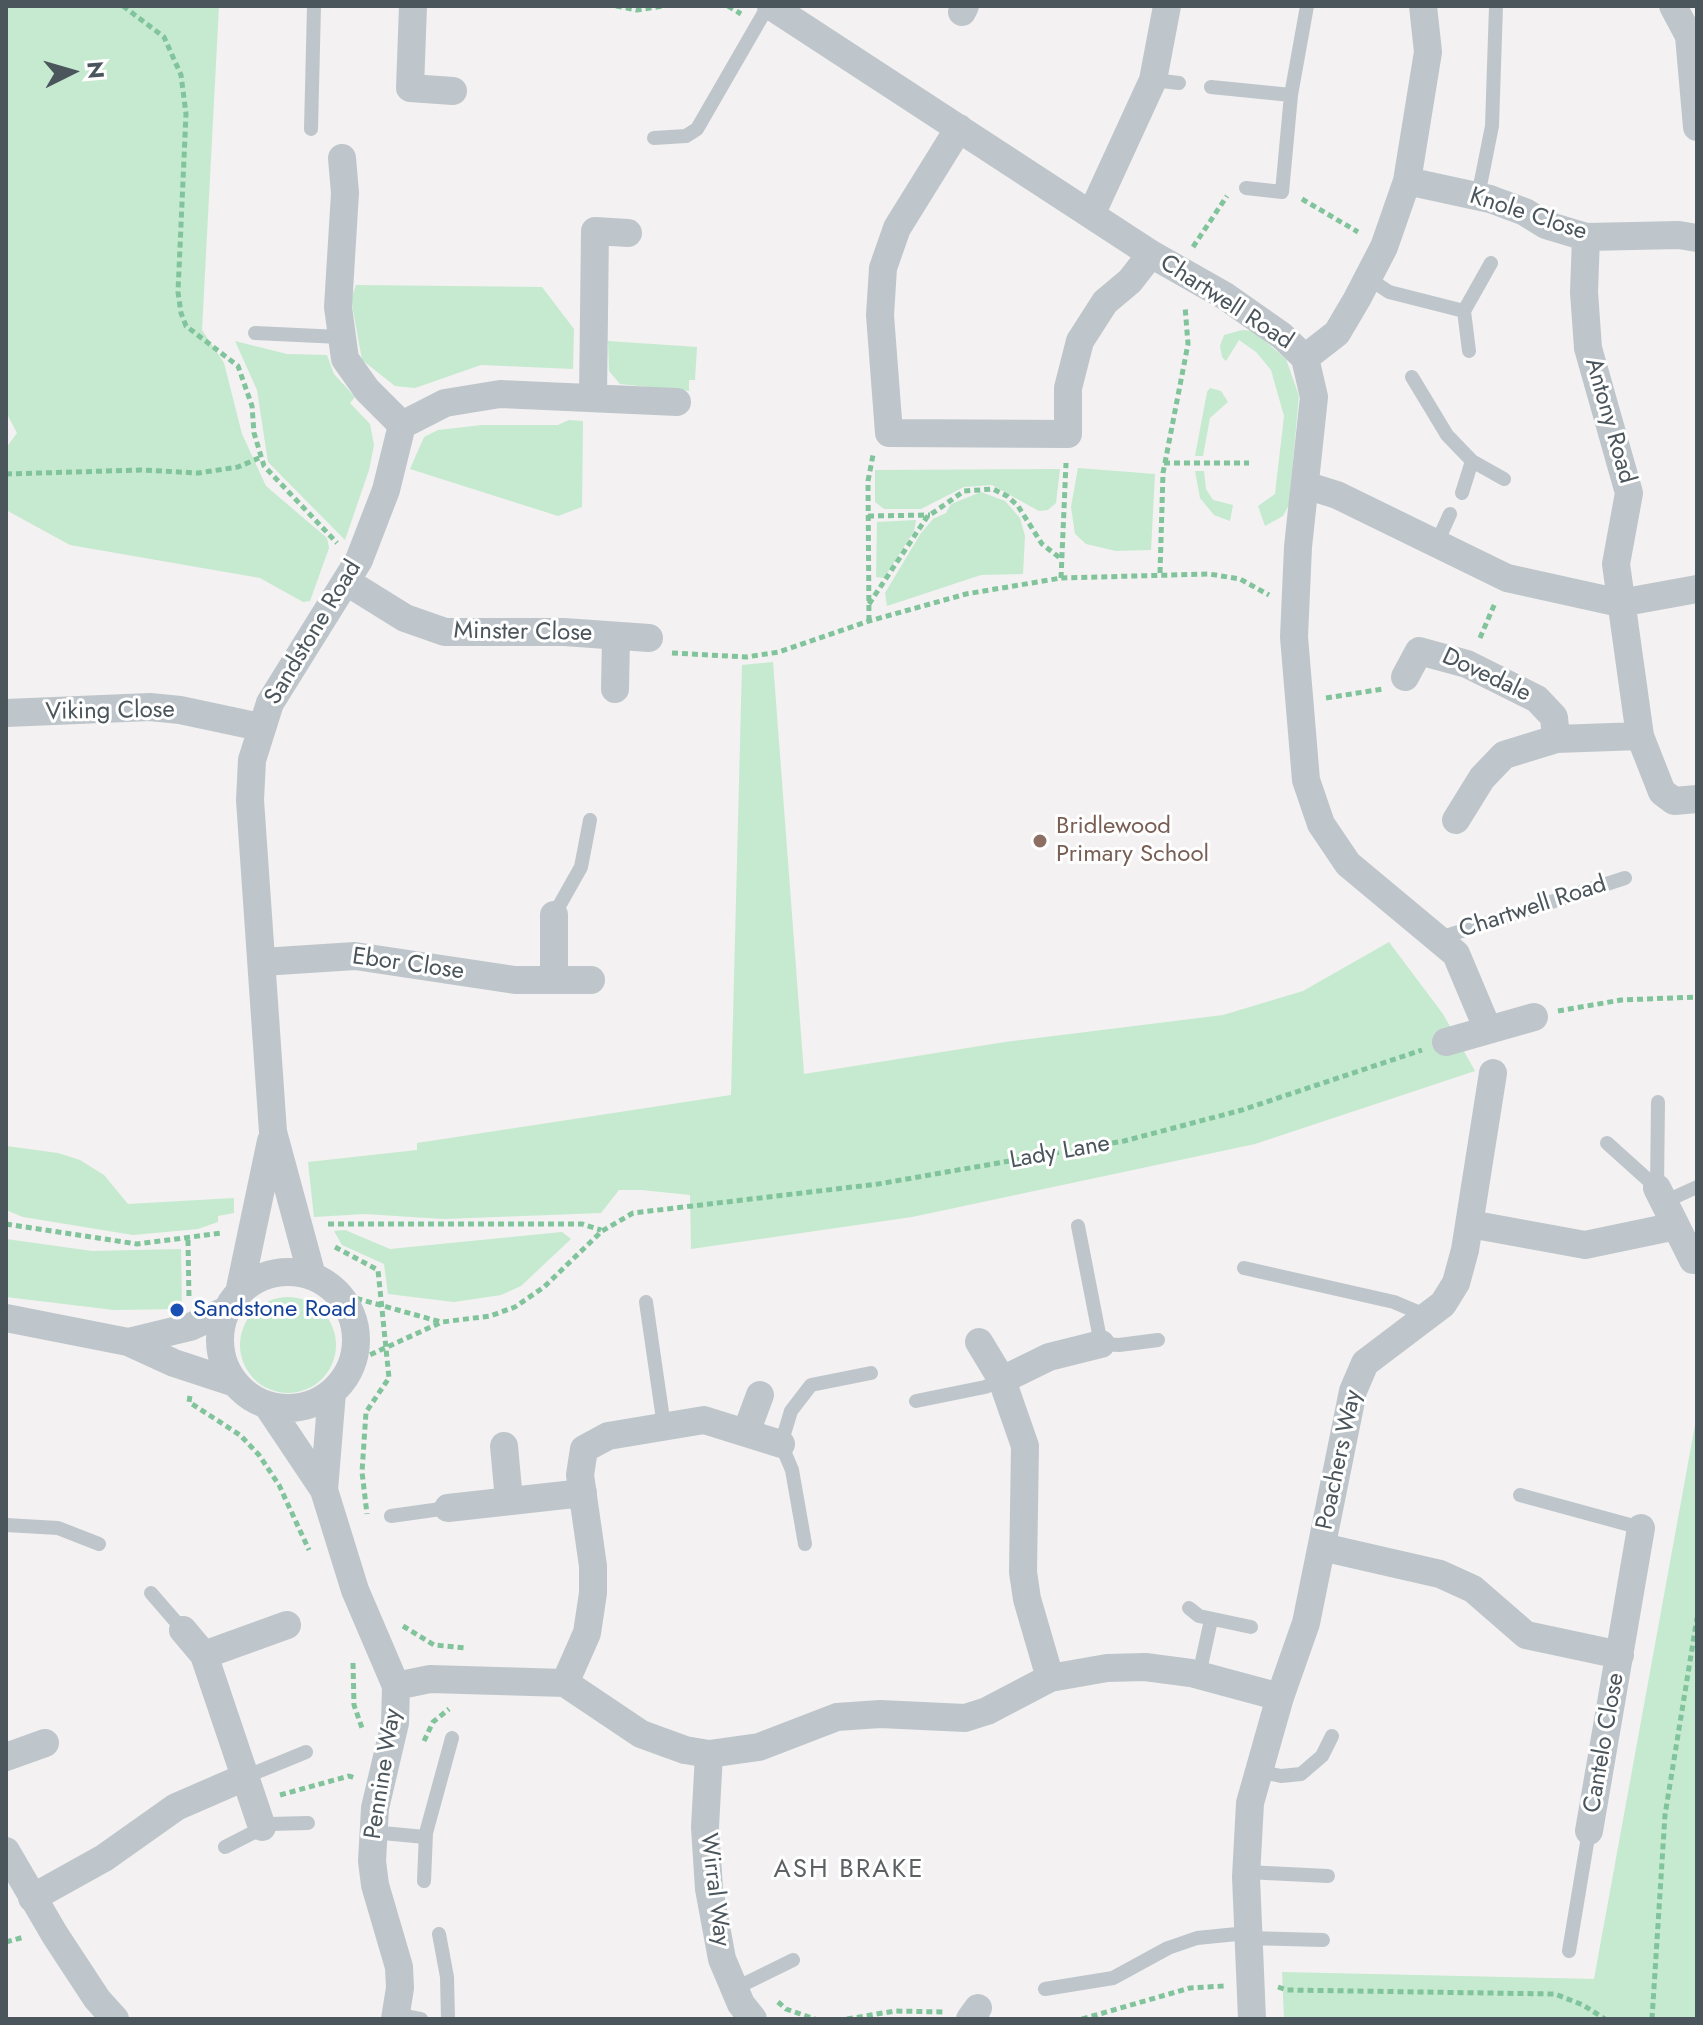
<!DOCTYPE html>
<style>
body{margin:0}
#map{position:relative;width:1703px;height:2025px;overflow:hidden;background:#f3f1f1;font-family:Jost,sans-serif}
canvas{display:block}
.frame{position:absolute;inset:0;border:8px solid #4b555c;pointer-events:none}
.north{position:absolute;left:32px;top:32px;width:80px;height:80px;-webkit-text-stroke:6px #fff;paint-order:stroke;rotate:85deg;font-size:22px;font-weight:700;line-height:32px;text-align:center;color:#4b555c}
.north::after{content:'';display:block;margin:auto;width:28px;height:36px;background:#4b555c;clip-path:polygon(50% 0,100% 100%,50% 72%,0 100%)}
</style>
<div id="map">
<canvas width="1703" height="2025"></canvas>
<div class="frame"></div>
<div class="north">N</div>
</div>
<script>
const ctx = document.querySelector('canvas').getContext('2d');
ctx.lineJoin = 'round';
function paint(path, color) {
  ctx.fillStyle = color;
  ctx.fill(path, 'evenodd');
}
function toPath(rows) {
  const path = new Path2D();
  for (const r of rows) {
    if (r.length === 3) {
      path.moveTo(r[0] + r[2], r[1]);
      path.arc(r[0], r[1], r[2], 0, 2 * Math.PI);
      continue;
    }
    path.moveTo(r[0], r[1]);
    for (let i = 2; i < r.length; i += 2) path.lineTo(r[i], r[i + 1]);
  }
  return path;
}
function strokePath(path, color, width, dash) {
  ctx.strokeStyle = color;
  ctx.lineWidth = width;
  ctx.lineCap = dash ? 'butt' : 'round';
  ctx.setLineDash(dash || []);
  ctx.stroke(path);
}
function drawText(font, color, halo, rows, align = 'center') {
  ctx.font = font + ' Jost,sans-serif';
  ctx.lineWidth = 6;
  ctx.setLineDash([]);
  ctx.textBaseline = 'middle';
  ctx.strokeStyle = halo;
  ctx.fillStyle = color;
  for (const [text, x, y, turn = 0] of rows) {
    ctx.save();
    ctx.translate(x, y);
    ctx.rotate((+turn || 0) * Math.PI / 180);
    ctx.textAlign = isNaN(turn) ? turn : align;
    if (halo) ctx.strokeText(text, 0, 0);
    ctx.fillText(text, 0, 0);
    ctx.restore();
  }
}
paint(toPath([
 [6,6,219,6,202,330,224,363,242,434,266,486,327,538,329,548,310,601,303,602,260,578,70,545,6,510,6,448,17,433,6,412],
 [356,285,542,287,574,329,573,369,481,365,415,388,395,386,362,360,351,299],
 [1242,330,1253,331,1286,359,1299,396,1289,505,1283,516,1265,526,1258,506,1275,494,1284,416,1271,370,1256,352,1239,340,1226,361,1222,357,1220,346,1224,335],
 [235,341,287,354,327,355,334,374,355,397,350,403,370,424,374,445,369,470,345,540,268,462,257,390],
 [608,341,697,347,695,380,689,380,689,391,620,384,609,371],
 [1210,388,1221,391,1228,402,1210,418,1203,456,1195,456,1207,392],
 [569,420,583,421,582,507,558,516,410,469,424,437,438,430,482,425,558,425],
 [1078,468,1155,474,1151,550,1116,551,1086,544,1075,534,1071,507],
 [1060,469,1056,503,1048,510,1039,511,992,485,964,487,921,509,884,509,875,502,875,470],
 [1195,471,1204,471,1206,489,1213,500,1233,505,1230,521,1214,515,1200,498],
 [981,492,1005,501,1020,518,1025,536,1023,574,981,575,887,606,885,593,921,533,933,519,946,513,951,504],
 [916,520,914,531,884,578,876,577,877,522],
 [773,662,804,1074,1005,1042,1223,1015,1303,991,1389,942,1443,1014,1475,1071,1255,1144,912,1217,691,1249,690,1195,642,1190,619,1190,601,1213,443,1219,365,1214,314,1217,308,1162,417,1150,417,1143,731,1095,742,665],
 [6,1146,58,1153,80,1160,104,1175,128,1204,234,1198,234,1213,218,1216,218,1222,198,1229,133,1235,23,1217,6,1210],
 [345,1230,390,1249,562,1232,571,1239,521,1286,501,1295,454,1302,388,1294,384,1264,342,1245,334,1231],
 [6,1239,92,1251,181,1249,182,1309,114,1310,6,1297],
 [288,1345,48],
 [1697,1414,1697,2019,1284,2019,1282,1972,1594,1979]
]), '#c5eacf');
strokePath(toPath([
 [123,6,164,37,181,75,186,114,178,292,181,313,186,326,238,366,252,406,254,433,264,466,337,543],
 [616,6,637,10,663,6],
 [728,6,741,14],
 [1302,199,1358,232],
 [1193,247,1227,196],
 [1164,463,1249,463],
 [6,474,141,470,198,473,238,467,259,458],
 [868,516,930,515],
 [1160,573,1163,473,1188,344,1185,306],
 [1061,578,1066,463],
 [869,604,927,517,964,491,993,489,1007,496,1018,506,1042,544,1060,558],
 [869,621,868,481,873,455],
 [1480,638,1495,603],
 [672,653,746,657,779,652,869,621,966,594,1061,578,1209,574,1240,579,1269,595],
 [1326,698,1383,689],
 [1558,1011,1621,1000,1697,997],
 [6,1224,137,1244,222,1233],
 [328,1224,582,1224,601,1230],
 [188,1240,189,1299],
 [335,1247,378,1270,389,1378,366,1412,362,1472,367,1514],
 [337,1293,441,1322],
 [352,1363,442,1322,490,1316,515,1307,544,1287,602,1231,633,1213,878,1184,1124,1141,1242,1110,1422,1050],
 [190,1396,189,1402,240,1435,259,1455,279,1485,309,1550],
 [403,1626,434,1645,467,1648],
 [353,1663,354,1705,362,1728],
 [424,1741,433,1722,449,1709],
 [280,1795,349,1776,355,1778],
 [6,1942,24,1937],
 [1278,1987,1287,1990,1555,1994,1583,2005,1605,2019],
 [778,2002,786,2009,815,2019],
 [847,2019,895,2011,945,2012],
 [1082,2019,1190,1988,1224,1986],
 [1652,2019,1665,1815,1697,1618]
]), '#81c49c', 5, [6, 4]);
strokePath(toPath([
 [1153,80,1179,83],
 [1211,87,1291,95,1307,6],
 [311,129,314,6],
 [654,138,686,136,697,129,768,6],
 [1246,188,1282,192,1291,95],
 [1478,196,1492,126,1496,6],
 [1368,278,1389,292,1464,311],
 [255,333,340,337],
 [1469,351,1464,311,1491,263],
 [1412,377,1447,435,1472,461,1504,479],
 [1462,493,1472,461],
 [1436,545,1450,514],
 [554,915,581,867,590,820],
 [1440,938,1625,878],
 [1607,1143,1657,1188,1658,1102],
 [1664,1202,1697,1187],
 [1078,1226,1101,1344,1119,1345,1158,1340],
 [1244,1268,1394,1302,1427,1316],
 [646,1302,664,1426],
 [916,1401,985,1387,1002,1380],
 [1520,1495,1641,1528],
 [391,1516,448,1508],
 [6,1525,58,1528,99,1544],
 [805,1544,792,1470,781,1444,791,1411,811,1385,871,1373],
 [151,1593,183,1630],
 [1189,1608,1199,1616,1251,1627],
 [1199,1675,1211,1620],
 [1258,1771,1281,1776,1301,1774,1322,1756,1332,1736],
 [245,1777,306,1752],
 [372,1832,425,1837],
 [225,1847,270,1824,308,1823],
 [1246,1872,1328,1876],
 [424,1881,426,1833,452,1738],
 [439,1934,447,1977,448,2019],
 [1247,1938,1323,1940],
 [1569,1951,1589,1831],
 [734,1989,793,1960],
 [1045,1989,1113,1978,1168,1948,1197,1938,1247,1933],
 [396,2014,421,2019]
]), '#bec6cb', 14);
strokePath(toPath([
 [413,6,410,88,453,91],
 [771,6,1151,254,1225,296,1282,336,1305,358,1314,397,1298,547,1294,637,1306,780,1321,824,1348,864,1456,954,1488,1030],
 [1673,6,1689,36,1697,127],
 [962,12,965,6],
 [959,128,897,228,883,268,880,315,889,433,1068,434,1068,388,1080,341,1105,302,1130,281,1151,254],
 [342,158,345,193,338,307,345,359,367,390,402,425],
 [1407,181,1490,199,1525,212,1546,225,1586,237,1679,235,1697,238],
 [1091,215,1153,80,1167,6],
 [1586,237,1584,292,1588,348,1629,493,1616,564,1640,736,1662,792,1674,801,1697,799],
 [1305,358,1337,333,1357,299,1384,247,1407,181,1428,52,1423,6],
 [593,397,595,231,628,233],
 [1305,485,1337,495,1507,578,1620,603,1697,589],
 [347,582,405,618,445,632,564,632,649,638],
 [1405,677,1419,651,1467,664,1537,699,1554,717,1556,739],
 [615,689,616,637],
 [6,713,150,707,180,710,260,727],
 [1456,820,1482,778,1504,755,1556,739,1640,736],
 [262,962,355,956,515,980,591,980],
 [554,980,554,915],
 [1446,1042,1534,1017],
 [1657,1188,1693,1260],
 [1470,1224,1585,1245,1676,1226],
 [288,1340,68],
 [312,1276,273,1132,250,800,252,760,270,703,359,560,386,490,402,425,445,403,500,394,677,402],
 [239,1293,271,1141],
 [6,1318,128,1342,174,1363,235,1383],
 [128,1342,190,1327,227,1310],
 [979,1342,1002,1380,1025,1446,1023,1572,1027,1599,1050,1678],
 [1002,1380,1049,1357,1101,1344],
 [267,1405,324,1490,355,1590,396,1686,395,1723,375,1808,372,1861,375,1885,399,1967,400,1988,395,2019],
 [747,1430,760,1395],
 [504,1446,509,1500],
 [324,1490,332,1392],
 [448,1508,583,1493],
 [1322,1547,1440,1574,1473,1589,1526,1635,1620,1655],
 [183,1630,204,1655,262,1827],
 [204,1655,287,1625],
 [565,1683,587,1633,593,1593,593,1566,580,1475,584,1449,608,1436,704,1420,781,1444],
 [396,1686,430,1679,565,1683,641,1734,685,1750,709,1754,759,1747,837,1717,880,1714,965,1718,987,1711,1050,1678,1107,1668,1145,1667,1191,1673,1280,1697],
 [709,1754,705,1827,709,1889,722,1959,741,2004,753,2019],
 [6,1757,45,1743],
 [1589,1831,1641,1528],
 [6,1851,55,1935,97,1999,115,2019],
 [32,1898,104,1858,176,1807,245,1777],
 [970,2019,978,2008],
 [1252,2019,1246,1877,1250,1803,1280,1697,1306,1623,1353,1391,1365,1363,1443,1304,1456,1283,1465,1250,1493,1073]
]), '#bec6cb', 28);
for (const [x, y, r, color] of [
 [1040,841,8,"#8d6e63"],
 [177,1310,8,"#1a4fb4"]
]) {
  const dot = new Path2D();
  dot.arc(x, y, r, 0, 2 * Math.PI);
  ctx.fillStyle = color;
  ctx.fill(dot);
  strokePath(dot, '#fff', 3);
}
drawText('24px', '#4b555c', '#fff', [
 ["Knole Close",1528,215,18],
 ["Chartwell Road",1226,303,33],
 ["Antony Road",1609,421,74],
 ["Sandstone Road",314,633,-59],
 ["Minster Close",523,633,1],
 ["Dovedale",1486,676,25],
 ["Viking Close",110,712,-1],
 ["Chartwell Road",1533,908,-18],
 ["Ebor Close",408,965,8],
 ["Lady Lane",1060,1153,-10],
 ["Poachers Way",1340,1460,-78],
 ["Cantelo Close",1605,1743,-80],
 ["Pennine Way",384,1774,-81],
 ["Wirral Way",714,1890,83]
]);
drawText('24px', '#785e54', '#fff', [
 ["Bridlewood",1056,827],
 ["Primary School",1056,855]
], 'left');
drawText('24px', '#164399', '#fff', [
 ["Sandstone Road",193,1310]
], 'left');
ctx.letterSpacing = '2px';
drawText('26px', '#5e6164', '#fff', [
 ["ASH BRAKE",849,1871]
]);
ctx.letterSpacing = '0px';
</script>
